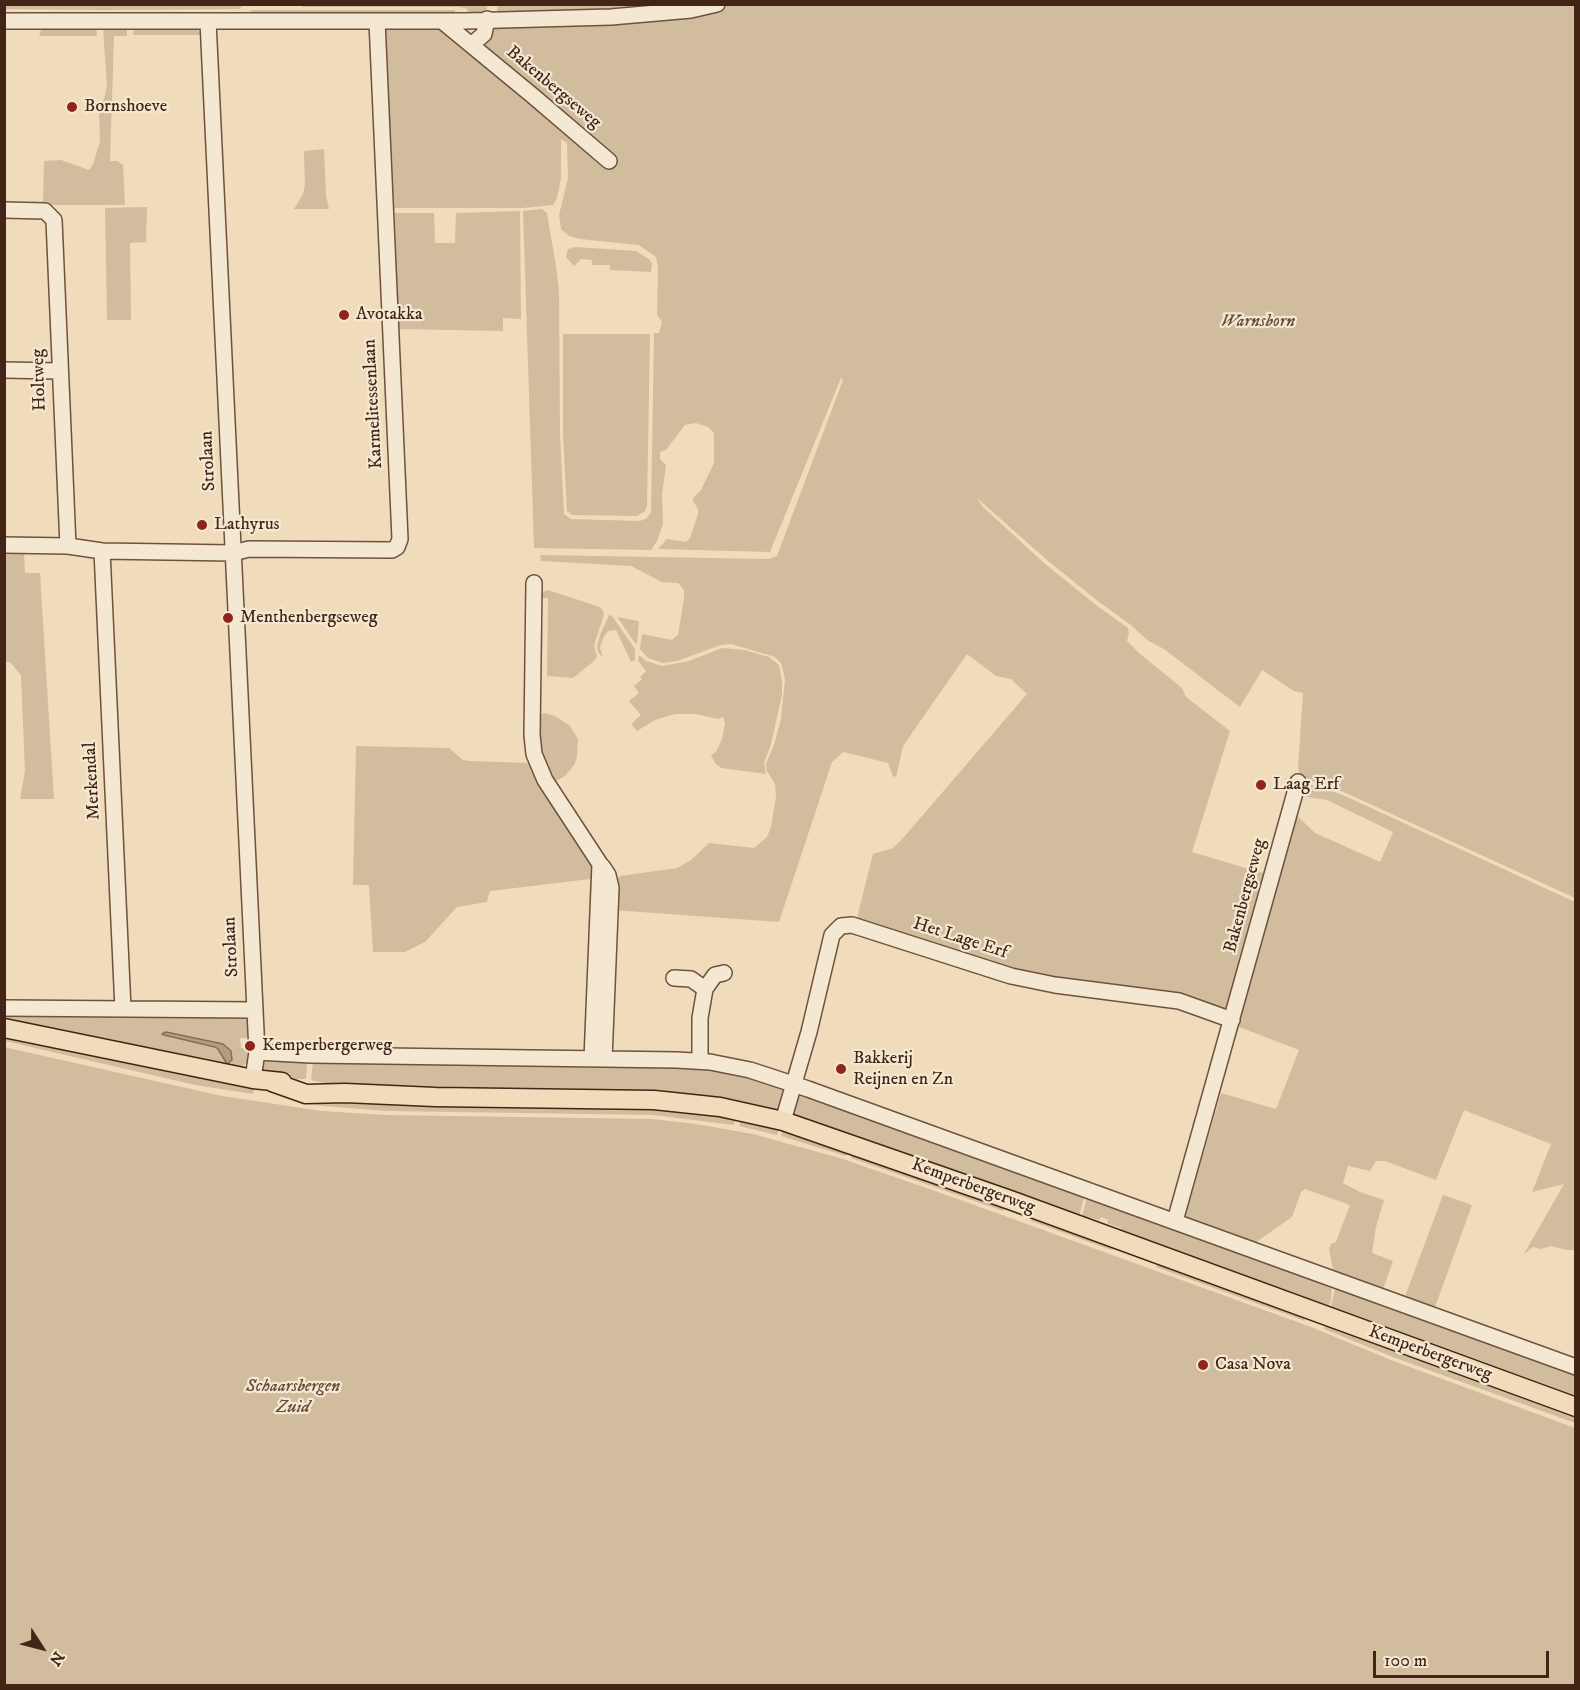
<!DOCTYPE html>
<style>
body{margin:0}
#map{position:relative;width:1580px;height:1690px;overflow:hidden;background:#f0dbba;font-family:"IM FELL DW Pica",serif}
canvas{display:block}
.frame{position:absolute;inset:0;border:6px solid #422516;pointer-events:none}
.north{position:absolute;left:12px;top:1618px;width:60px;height:60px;-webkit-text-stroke:4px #f5e8d2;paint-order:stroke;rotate:126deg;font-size:16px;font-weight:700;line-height:24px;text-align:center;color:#422516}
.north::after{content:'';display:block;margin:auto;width:21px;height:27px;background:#422516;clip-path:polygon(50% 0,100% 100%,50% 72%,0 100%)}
.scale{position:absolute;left:1373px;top:1651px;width:176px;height:27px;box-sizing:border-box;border:3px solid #422516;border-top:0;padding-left:8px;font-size:18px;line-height:21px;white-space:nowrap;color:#422516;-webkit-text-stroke:4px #f5e8d2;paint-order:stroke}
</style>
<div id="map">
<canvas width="1580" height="1690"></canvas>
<div class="frame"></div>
<div class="north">N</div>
<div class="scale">100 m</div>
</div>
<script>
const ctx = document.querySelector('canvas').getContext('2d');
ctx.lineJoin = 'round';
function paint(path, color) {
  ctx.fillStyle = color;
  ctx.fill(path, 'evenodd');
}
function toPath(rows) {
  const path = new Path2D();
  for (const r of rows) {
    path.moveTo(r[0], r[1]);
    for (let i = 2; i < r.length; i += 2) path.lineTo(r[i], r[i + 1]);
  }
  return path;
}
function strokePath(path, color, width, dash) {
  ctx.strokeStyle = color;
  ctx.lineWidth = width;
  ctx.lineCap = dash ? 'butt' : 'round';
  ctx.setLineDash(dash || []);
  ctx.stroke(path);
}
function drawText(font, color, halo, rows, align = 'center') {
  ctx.font = font + ' "IM FELL DW Pica",serif';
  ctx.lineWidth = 4.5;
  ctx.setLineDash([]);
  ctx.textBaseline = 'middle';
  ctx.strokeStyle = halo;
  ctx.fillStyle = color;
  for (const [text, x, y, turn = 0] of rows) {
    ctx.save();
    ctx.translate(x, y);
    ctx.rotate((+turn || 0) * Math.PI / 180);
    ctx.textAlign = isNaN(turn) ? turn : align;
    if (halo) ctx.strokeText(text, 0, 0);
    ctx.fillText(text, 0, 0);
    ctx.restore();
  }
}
paint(toPath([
 [5,4,244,4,244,5,239,9,102,10,5,9],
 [302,4,488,5,485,13,470,16,467,9,460,7,302,7],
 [498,4,1575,5,1575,898,1346,793,1321,783,1306,780,1305,776,1300,776,1298,768,1303,693,1294,691,1262,670,1240,707,1164,649,1147,640,1131,625,1099,602,1047,560,977,498,983,507,1044,563,1096,605,1128,628,1129,633,1127,641,1139,653,1182,688,1186,697,1230,731,1192,852,1269,875,1230,1011,1034,977,858,920,857,918,873,854,893,848,904,837,1027,694,1011,679,996,676,967,654,903,746,896,777,893,776,888,763,843,752,832,762,779,922,613,910,615,883,620,876,677,868,691,860,709,843,754,848,767,837,771,827,776,797,775,784,767,771,766,764,774,745,781,719,785,679,781,663,775,657,731,644,721,645,677,661,663,663,648,658,640,649,642,634,672,640,678,635,684,598,684,590,678,583,662,582,631,566,541,561,540,555,768,559,777,556,843,380,841,378,770,552,658,549,667,539,686,542,690,538,698,514,698,509,693,501,693,498,701,490,714,463,714,433,708,427,696,423,685,425,666,450,660,452,660,459,666,465,662,495,663,524,657,541,651,550,534,548,523,211,542,209,547,213,556,266,559,292,560,434,564,514,571,519,640,521,647,518,651,512,654,333,659,333,662,322,657,315,658,267,656,257,639,245,580,239,569,236,561,229,559,215,568,178,567,143,561,139,561,179,557,198,553,205,523,208,391,208,385,25,440,24,469,45,500,15,497,12],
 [250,10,455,10,455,16,255,16],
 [135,26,189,26,199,31,202,35,133,35],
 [42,27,96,27,97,36,39,36],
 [103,28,127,28,127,36,114,36,110,161,117,161,123,165,125,205,43,205,44,161,61,160,89,170,93,164,100,142,99,108,104,99,107,86],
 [324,149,326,195,329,209,294,209,303,194,305,185,304,151],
 [147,207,146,242,130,243,131,320,107,320,105,208],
 [520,211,521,319,503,318,503,331,399,329,394,213,434,213,435,243,455,243,456,213],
 [575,247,636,251,650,260,652,264,651,272,610,270,610,265,592,265,592,260,581,259,574,266,566,257,568,249],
 [563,334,650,334,647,505,645,511,637,516,572,515,567,511,563,435],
 [4,550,24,550,25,573,40,573,54,799,20,799,25,771,21,675,10,662,5,662],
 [548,590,600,607,603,611,604,615,594,645,597,657,594,661,573,678,547,676,548,598,540,598,540,593],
 [609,615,612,616,635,649,635,660,631,662,616,630,608,631,603,638,600,648,603,658,598,652,597,646,600,635],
 [617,617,639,621,637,644,636,644],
 [722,648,744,650,769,657,779,665,782,680,782,695,771,744,764,763,766,774,721,768,715,763,711,755,716,752,722,739,725,724,723,717,718,719,696,714,675,714,655,720,637,731,631,724,641,715,629,701,639,693,634,686,642,679,640,677,646,671,638,661,639,655,646,661,662,666,689,661],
 [545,713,555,716,570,726,578,739,577,756,575,764,565,776,554,782,541,761,537,719,541,714],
 [356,746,449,748,463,760,469,761,531,763,596,866,585,1054,590,879,490,891,487,902,457,907,425,942,405,952,373,952,369,885,353,885],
 [1310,785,1320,787,1345,796,1575,902,1576,1001,1574,1006,1576,1007,1575,1250,1567,1250,1551,1246,1541,1249,1533,1247,1524,1254,1564,1184,1532,1192,1551,1144,1464,1110,1436,1180,1385,1161,1376,1161,1370,1171,1348,1166,1343,1183,1360,1192,1384,1200,1376,1227,1372,1253,1393,1261,1382,1292,1334,1274,1329,1249,1331,1244,1336,1242,1350,1205,1305,1189,1301,1192,1292,1217,1252,1245,1186,1220,1185,1217,1221,1093,1276,1109,1299,1050,1234,1025,1293,812,1315,833,1380,862,1393,832,1327,800,1301,796,1303,787],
 [4,1012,245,1016,249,1020,250,1031,247,1031,247,1038,240,1038,241,1048,247,1048,248,1053,251,1053,250,1060,239,1069,5,1021],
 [166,1032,223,1044,232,1056,232,1060,230,1063,223,1059,218,1049,214,1047,164,1035],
 [4,1034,255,1086,253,1094,195,1085,5,1041],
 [4,1047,222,1096,322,1111,386,1115,652,1119,696,1124,753,1134,843,1159,955,1198,1311,1327,1391,1360,1575,1428,1575,1685,5,1685],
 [266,1058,305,1061,307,1064,306,1079,281,1079,267,1073,263,1067],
 [313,1062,703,1066,782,1084,785,1090,779,1108,776,1110,337,1086,311,1080],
 [803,1093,1085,1193,1079,1217,799,1119,792,1110,798,1095],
 [308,1102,599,1104,736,1117,734,1125,653,1115,387,1111,323,1106,310,1104],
 [741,1118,780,1126,777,1135,739,1126],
 [784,1128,849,1149,846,1156,781,1136],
 [854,1151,1005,1205,1003,1211,851,1158],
 [1088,1194,1332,1283,1331,1300,1327,1310,1153,1246,1121,1231,1121,1228,1107,1223,1108,1220,1101,1217,1099,1220,1082,1216],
 [1443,1195,1472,1205,1434,1310,1404,1299],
 [1034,1216,1114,1247,1111,1250,1031,1221],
 [1156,1265,1188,1272,1302,1314,1305,1321,1156,1267],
 [1336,1284,1575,1371,1575,1400,1330,1311],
 [1326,1323,1575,1414,1575,1423,1393,1357,1324,1329]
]), '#d2bc9e');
const water = toPath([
 [166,1032,223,1044,231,1051,232,1060,227,1064,218,1049,215,1047,164,1035,162,1034,166,1032]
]);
paint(water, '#b59d82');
strokePath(water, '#876d57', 1.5);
const minor = toPath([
 [4,21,465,21,611,17,691,10,717,4],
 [208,21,257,1052,253,1079],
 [442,21,533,96,609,161],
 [471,45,484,34,487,19],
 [4,210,45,211,54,220,68,546],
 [4,370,59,371],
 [4,545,68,546,102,551,233,553,249,549,392,550,397,547,400,539,377,21],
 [102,551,123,1009],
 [534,583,532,735,534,754,545,780,600,864,592,1059],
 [602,866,608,875,611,888,604,1059],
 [674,978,691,979,705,989],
 [4,1008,255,1010],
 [257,1052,311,1055,677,1060,710,1062,750,1070,808,1089,1576,1367],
 [700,1061,700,1018,705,989,715,975,724,973],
 [783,1121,809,1032,832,935,841,926,852,925,1011,976,1055,985,1179,1001,1232,1020],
 [1175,1221,1298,782]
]);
const major = toPath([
 [4,1028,253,1079,282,1082],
 [272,1082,306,1094,345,1093,435,1097,654,1100,720,1107,783,1121,1010,1200,1576,1407]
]);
strokePath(minor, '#6e523f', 18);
strokePath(major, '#422516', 21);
strokePath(minor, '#f5e8d2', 15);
strokePath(major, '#f0dbba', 18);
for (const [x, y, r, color] of [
 [72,107,6,"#8f2418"],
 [344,315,6,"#8f2418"],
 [202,525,6,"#8f2418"],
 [228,618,6,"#8f2418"],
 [1261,785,6,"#8f2418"],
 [250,1046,6,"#8f2418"],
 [841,1069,6,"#8f2418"],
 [1203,1365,6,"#8f2418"]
]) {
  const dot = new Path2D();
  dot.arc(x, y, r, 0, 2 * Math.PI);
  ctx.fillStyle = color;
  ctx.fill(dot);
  strokePath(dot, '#f5e8d2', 2);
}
drawText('18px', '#422516', '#f5e8d2', [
 ["Bakenbergseweg",553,88,40],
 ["Holtweg",40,380,-92],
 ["Karmelitessenlaan",374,404,-93],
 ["Strolaan",209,461,-93],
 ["Merkendal",93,781,-93],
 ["Bakenbergseweg",1246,896,-75],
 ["Het Lage Erf",960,939,18],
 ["Strolaan",232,947,-93],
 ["Kemperbergerweg",973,1187,20],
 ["Kemperbergerweg",1430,1354,20]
]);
drawText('18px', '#422516', '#f5e8d2', [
 ["Bornshoeve",84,107],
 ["Avotakka",356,315],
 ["Lathyrus",214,525],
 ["Menthenbergseweg",240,618],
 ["Laag Erf",1273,785],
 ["Kemperbergerweg",262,1046],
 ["Bakkerij",853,1059],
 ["Reijnen en Zn",853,1080],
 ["Casa Nova",1215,1365]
], 'left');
drawText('italic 18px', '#664b38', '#f5e8d2', [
 ["Warnsborn",1258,322],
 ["Schaarsbergen",293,1387],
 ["Zuid",293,1408]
]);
</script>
